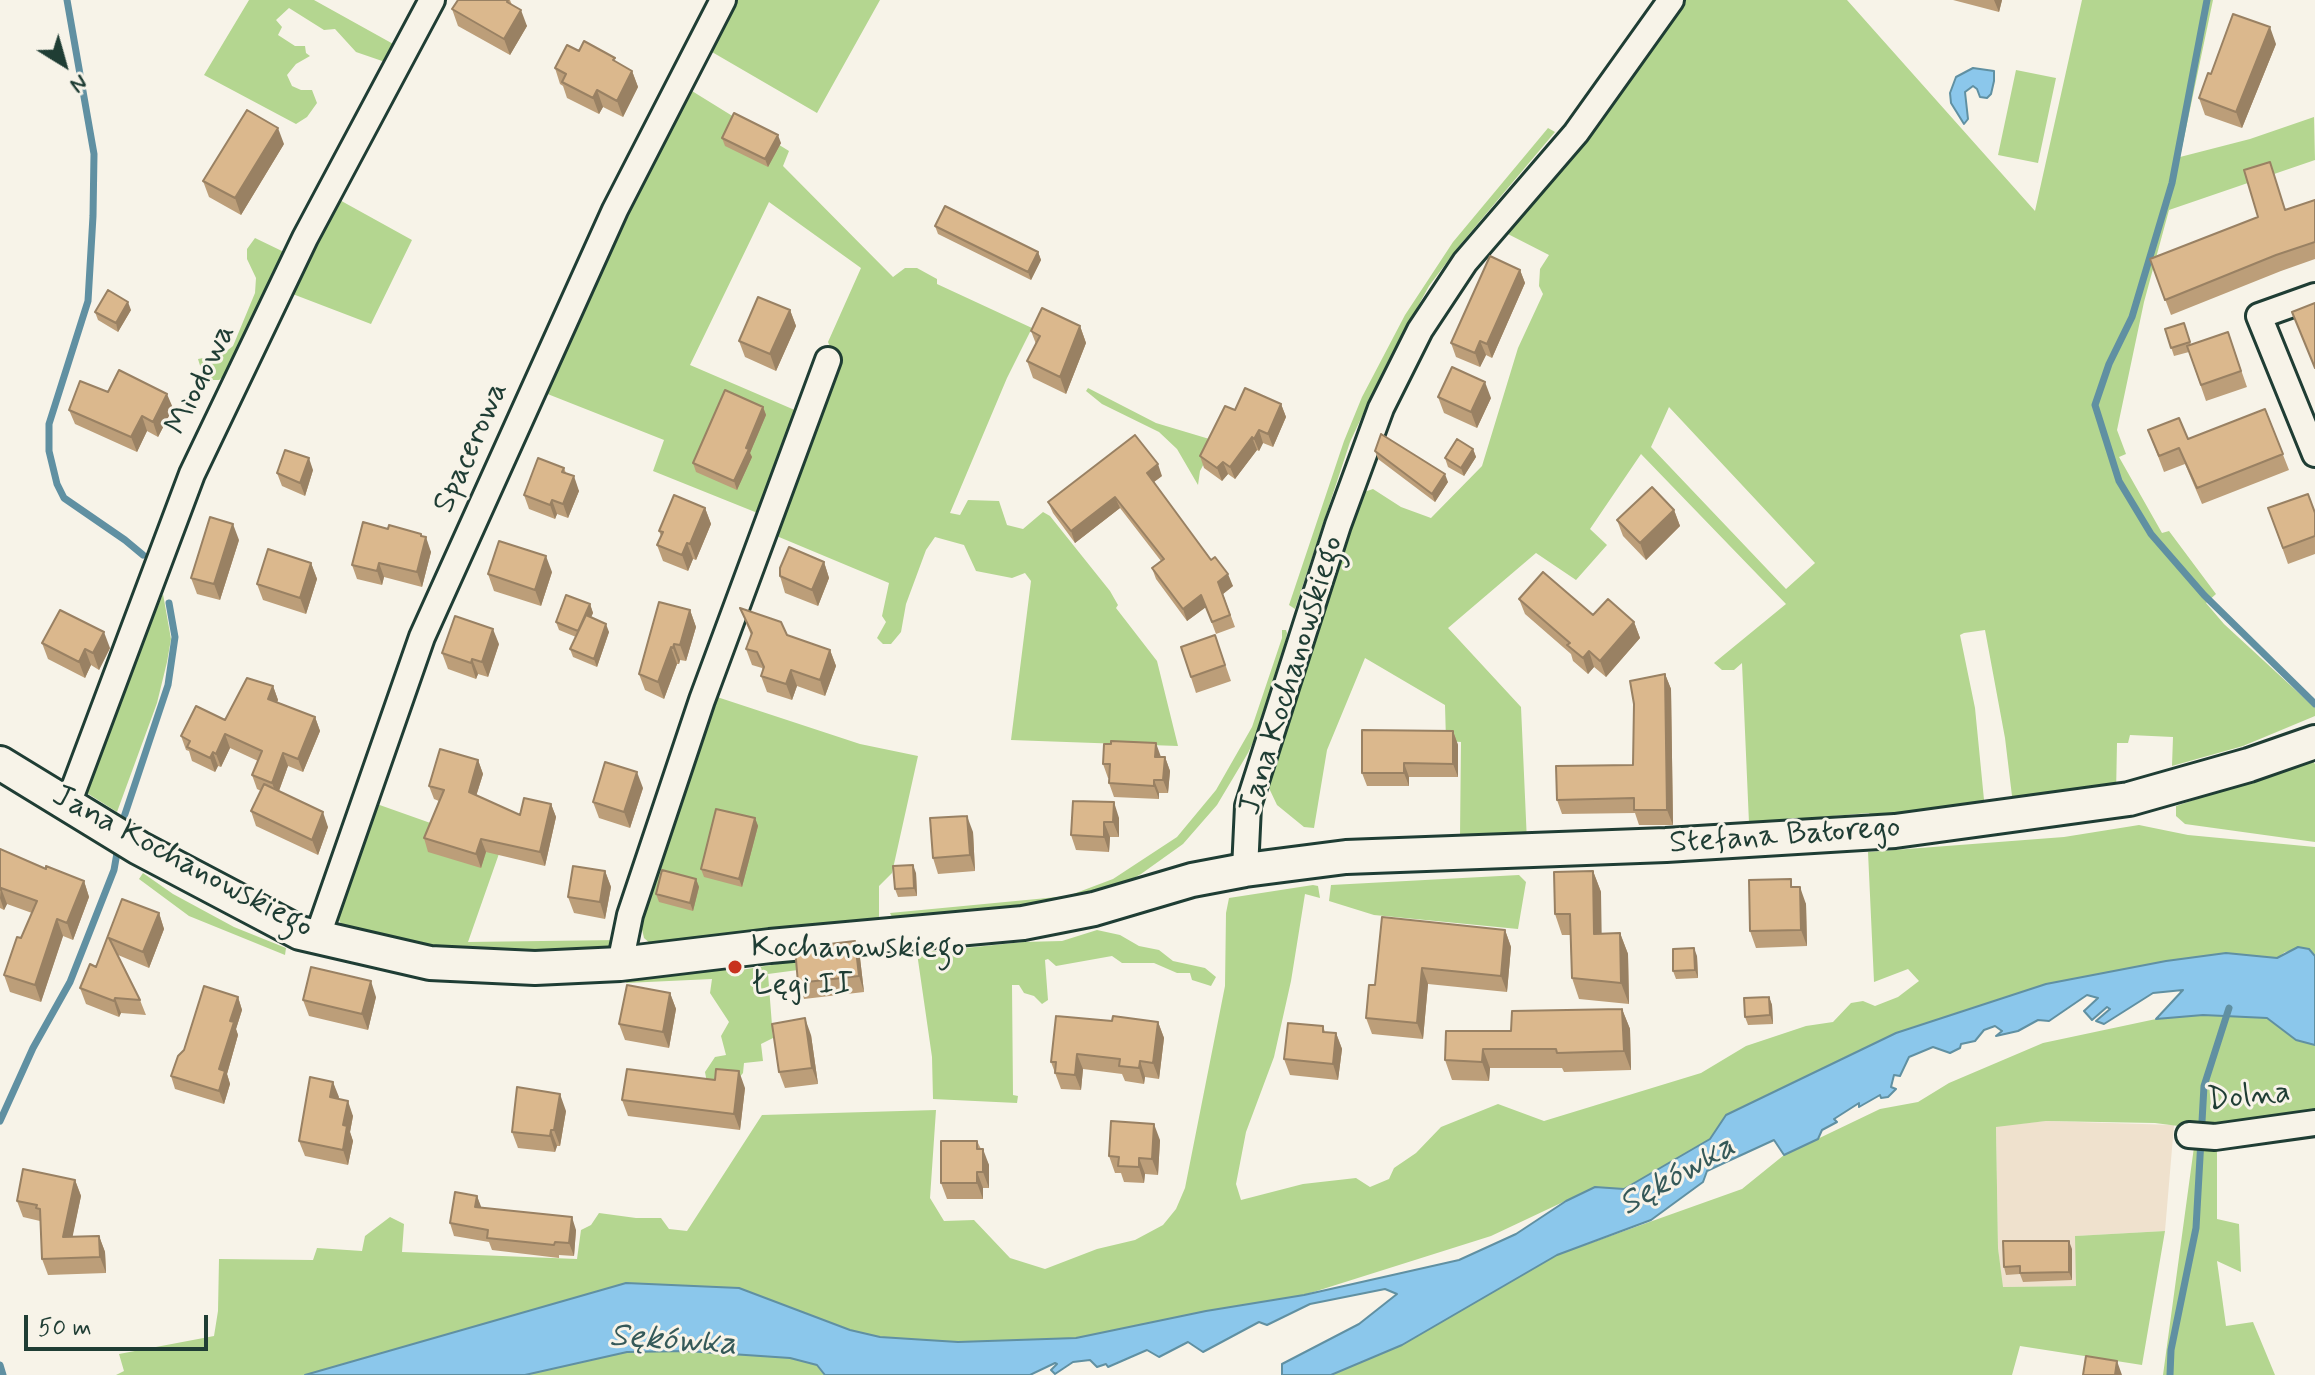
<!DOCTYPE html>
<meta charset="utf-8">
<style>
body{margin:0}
#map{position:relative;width:2315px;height:1375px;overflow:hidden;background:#f7f3e8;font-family:Mynerve,sans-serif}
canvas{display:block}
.north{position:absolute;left:24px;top:24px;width:80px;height:80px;-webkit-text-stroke:6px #f7f3e8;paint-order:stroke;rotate:143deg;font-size:22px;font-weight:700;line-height:32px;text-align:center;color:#1f3d34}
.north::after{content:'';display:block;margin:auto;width:28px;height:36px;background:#1f3d34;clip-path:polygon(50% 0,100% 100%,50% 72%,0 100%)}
.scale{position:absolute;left:24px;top:1315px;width:184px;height:36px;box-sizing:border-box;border:4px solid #1f3d34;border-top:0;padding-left:10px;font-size:24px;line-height:28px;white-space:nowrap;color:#1f3d34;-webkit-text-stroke:6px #f7f3e8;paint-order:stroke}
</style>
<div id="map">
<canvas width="2315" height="1375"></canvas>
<div class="north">N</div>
<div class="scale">50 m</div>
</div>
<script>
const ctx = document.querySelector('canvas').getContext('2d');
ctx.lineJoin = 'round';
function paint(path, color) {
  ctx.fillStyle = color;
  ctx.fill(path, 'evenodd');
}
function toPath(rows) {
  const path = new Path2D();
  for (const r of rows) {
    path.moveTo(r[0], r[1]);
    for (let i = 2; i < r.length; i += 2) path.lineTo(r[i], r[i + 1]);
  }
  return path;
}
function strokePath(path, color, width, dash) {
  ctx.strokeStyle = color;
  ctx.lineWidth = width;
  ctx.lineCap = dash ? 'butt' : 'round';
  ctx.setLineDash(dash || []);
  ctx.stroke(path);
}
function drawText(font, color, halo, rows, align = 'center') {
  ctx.font = font + ' Mynerve,sans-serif';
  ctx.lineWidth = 6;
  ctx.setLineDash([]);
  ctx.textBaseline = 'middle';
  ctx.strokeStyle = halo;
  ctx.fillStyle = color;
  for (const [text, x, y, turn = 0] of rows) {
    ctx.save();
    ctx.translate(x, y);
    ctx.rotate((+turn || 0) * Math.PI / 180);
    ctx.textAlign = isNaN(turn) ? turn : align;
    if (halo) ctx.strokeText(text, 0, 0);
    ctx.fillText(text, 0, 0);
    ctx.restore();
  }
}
paint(toPath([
 [2046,1121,2174,1125,2165,1231,2076,1236,2076,1286,2002,1287,1998,1248,1996,1126]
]), '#efe1cd');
paint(toPath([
 [249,0,314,0,404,50,388,63,356,52,335,29,324,30,289,8,276,20,282,27,278,35,295,46,305,46,306,53,310,56,296,64,287,75,292,86,301,90,312,90,317,103,307,117,296,124,204,75],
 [732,0,880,0,817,113,712,52,692,91,789,151,783,166,893,277,905,268,917,268,937,279,937,284,1032,328,1007,378,950,513,960,515,968,500,999,501,1007,525,1023,529,1043,512,1050,516,1110,591,1118,605,1116,608,1157,661,1178,746,1011,740,1031,581,1025,573,1012,578,976,571,964,545,935,537,926,550,906,604,901,632,891,644,883,644,877,638,886,622,882,616,889,583,767,532,836,362,828,342,861,268,769,202,690,365,797,411,760,514,653,471,664,440,540,391,619,222],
 [1683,0,1847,0,2035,211,2082,0,2213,0,2180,157,2250,139,2314,117,2315,160,2169,210,2144,302,2117,430,2126,454,2119,457,2162,533,2169,531,2216,594,2206,603,2224,624,2315,708,2315,716,2243,746,2172,766,2173,737,2130,735,2128,743,2117,743,2116,795,2018,807,2012,796,2005,738,1985,630,1964,633,1960,635,1975,708,1985,810,1872,818,1869,813,1749,823,1742,663,1734,670,1722,670,1714,663,1786,604,1641,454,1590,529,1607,545,1576,580,1536,553,1448,628,1521,707,1527,842,1460,836,1461,742,1446,741,1445,705,1365,658,1327,750,1314,828,1304,827,1277,805,1268,786,1269,765,1361,493,1373,489,1401,507,1431,518,1482,466,1518,348,1543,294,1539,286,1540,269,1549,255,1504,232,1575,151],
 [1669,407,1815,563,1786,589,1651,447],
 [2016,70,2056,78,2038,163,1998,155],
 [1548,128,1555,132,1459,246,1429,286,1387,363,1350,442,1295,609,1289,605,1344,441,1362,397,1405,315,1453,242],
 [336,198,412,240,371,324,290,293],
 [255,238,284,252,286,256,228,373,219,380,208,380,202,372,198,359,223,354,233,346,255,293,256,278,247,259,247,249],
 [1088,388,1156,423,1216,441,1200,471,1198,485,1177,449,1159,432,1102,404,1086,391],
 [163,594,171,639,167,662,157,703,117,812,82,790],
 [1282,630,1286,630,1287,633,1285,646,1262,723,1248,753,1217,805,1183,844,1141,874,1114,889,1070,904,899,921,892,917,890,913,1068,896,1113,879,1177,837,1216,790,1252,727,1282,638],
 [711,695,860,744,918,756,892,873,879,886,879,922,652,945,644,938,640,921],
 [2312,760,2315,764,2315,842,2185,824,2176,816,2176,806],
 [374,803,501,848,468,942,618,940,612,948,544,954,424,948,343,927,336,915],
 [2139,825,2188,835,2315,847,2315,956,2309,949,2285,952,2277,958,2226,953,1896,1033,1726,1115,1710,1139,1624,1189,1595,1187,1491,1236,1304,1295,1206,1311,1076,1338,958,1342,880,1337,626,1283,305,1375,116,1375,124,1371,119,1354,214,1336,218,1311,219,1259,313,1260,317,1248,362,1251,365,1236,390,1217,404,1224,402,1252,577,1259,581,1230,591,1225,599,1213,636,1218,661,1218,669,1229,687,1231,762,1115,936,1110,930,1198,944,1221,974,1220,1010,1258,1045,1269,1097,1249,1135,1240,1163,1225,1176,1209,1185,1188,1225,986,1226,913,1229,898,1313,885,1318,886,1320,898,1305,894,1291,981,1274,1057,1246,1132,1236,1184,1241,1200,1303,1184,1356,1178,1370,1187,1389,1179,1394,1168,1416,1153,1441,1127,1498,1104,1544,1121,1701,1073,1746,1046,1806,1026,1833,1022,1851,1003,1863,1001,1875,1006,1898,997,1919,981,1908,969,1874,982,1868,852,2064,837],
 [143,873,173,894,234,927,286,948,285,955,189,916,139,879],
 [1519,875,1526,882,1518,929,1374,915,1329,901,1331,885],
 [1097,930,1120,935,1139,946,1159,950,1173,961,1205,968,1216,977,1211,986,1192,980,1190,973,1177,973,1154,963,1122,963,1112,956,1056,966,1048,959,1045,960,1048,1000,1042,1004,1034,996,1024,993,1019,985,1012,985,1013,1095,1018,1096,1017,1103,933,1099,932,1057,917,953,1023,942,1062,941],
 [795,961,798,970,768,974,773,1038,761,1044,763,1061,744,1063,743,1073,738,1079,707,1083,705,1072,715,1057,726,1055,721,1036,729,1022,710,993,712,979,626,983,627,981,637,979,728,969,729,972],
 [2203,1015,2267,1018,2296,1040,2315,1045,2315,1118,2217,1131,2155,1123,2046,1121,1996,1127,1998,1248,2003,1287,2076,1286,2075,1236,2165,1231,2142,1365,2020,1346,2012,1375,1331,1375,1402,1345,1557,1255,1742,1189,1784,1155,1880,1109,1918,1102,1949,1083,2043,1043,2156,1019],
 [2217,1144,2217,1219,2239,1224,2241,1272,2217,1261,2226,1326,2253,1322,2275,1375,2163,1375,2194,1147],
 [687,1351,790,1358,817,1365,825,1375,525,1375,627,1352]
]), '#b4d690');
const water = toPath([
 [1973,68,1994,71,1994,81,1991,94,1987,98,1980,97,1977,89,1973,86,1965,92,1968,119,1964,124,1951,103,1950,93,1956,77,1973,68],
 [2298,947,2309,949,2315,956,2315,1045,2296,1040,2267,1018,2203,1015,2156,1019,2183,990,2153,993,2104,1024,2096,1021,2110,1009,2107,1007,2092,1020,2084,1011,2098,998,2087,995,2049,1021,2038,1020,2018,1031,1996,1036,2002,1031,1995,1026,1984,1030,1975,1041,1961,1044,1960,1048,1950,1053,1933,1047,1909,1057,1900,1076,1894,1075,1891,1087,1896,1089,1888,1097,1881,1098,1880,1095,1859,1107,1859,1103,1834,1119,1837,1122,1822,1130,1818,1139,1784,1155,1774,1140,1724,1163,1707,1171,1703,1182,1651,1220,1557,1255,1402,1345,1331,1375,1282,1375,1282,1364,1359,1324,1397,1294,1385,1289,1310,1304,1267,1325,1259,1322,1203,1352,1188,1342,1159,1357,1147,1350,1108,1367,1106,1364,1097,1367,1090,1360,1073,1362,1055,1374,1051,1370,1057,1364,1055,1363,1030,1375,825,1375,817,1365,790,1358,687,1351,627,1352,525,1375,305,1375,626,1283,739,1288,850,1330,880,1337,958,1342,1076,1338,1206,1311,1304,1295,1459,1260,1516,1234,1566,1201,1595,1187,1624,1189,1710,1139,1726,1115,1896,1033,2046,984,2166,961,2226,953,2277,958,2298,947]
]);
paint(water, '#8bc7eb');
strokePath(water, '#6090a2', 2);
strokePath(toPath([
 [67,0,94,154,93,216,88,301,49,424,49,451,57,484,64,498,125,540,143,555],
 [2207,0,2172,183,2132,317,2109,364,2095,405,2119,481,2151,534,2204,595,2315,704],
 [124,817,168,685,175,637,169,603],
 [0,1121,33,1048,70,982,114,870,117,853],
 [0,1365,3,1375],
 [2170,1375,2171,1350,2196,1228,2204,1086,2229,1008]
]), '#6090a2', 7);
const street = toPath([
 [2315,296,2259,316,2315,454],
 [68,804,192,474,305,238,432,0],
 [1245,870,1248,806,1338,525,1381,408,1420,330,1465,262,1576,133,1671,0],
 [317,938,422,637,615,210,723,0],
 [620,964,630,915,702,700,828,360],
 [2189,1135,2215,1137,2315,1123]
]);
const secondary = toPath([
 [0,763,139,848,300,933,430,963,535,968,620,964,770,946,1023,923,1094,909,1192,880,1245,870,1346,857,1666,845,1895,831,2129,799,2249,765,2315,742]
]);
strokePath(street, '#1f3d34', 30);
strokePath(secondary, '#1f3d34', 38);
strokePath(street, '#f7f3e8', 24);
strokePath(secondary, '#f7f3e8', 32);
paint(toPath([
 [458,0,510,0,512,5,527,26,510,55,458,26,452,9],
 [1953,0,2002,0,1999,12],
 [2276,44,2242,128,2205,115,2199,98,2211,74],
 [579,51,616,62,632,71,638,87,623,117,603,107,599,114,567,98,563,86,560,84,555,68],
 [722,138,781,143,768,167,725,146],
 [284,144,241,215,209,197,203,181],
 [2270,162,2285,210,2315,200,2315,259,2281,271,2171,315,2150,259,2258,217],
 [935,226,1038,252,1041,260,1031,280,938,234],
 [1520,270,1525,283,1492,358,1486,355,1480,367,1456,357,1451,343],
 [131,310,118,332,98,320,95,312],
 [790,310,796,326,776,371,745,357,739,341],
 [2184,323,2191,345,2228,332,2247,387,2206,401,2189,352,2174,356,2165,329],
 [1080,326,1086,343,1066,394,1033,378,1027,361,1036,344,1031,331],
 [108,392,173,408,158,437,147,431,137,452,75,424,69,410],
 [1438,397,1491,398,1477,428,1444,413],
 [1281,404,1286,417,1273,447,1263,443,1259,451,1257,450,1235,479,1228,474,1222,481,1204,468,1200,456,1235,410],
 [763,407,766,415,750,453,752,457,737,490,696,472,693,463],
 [2265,409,2289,470,2202,504,2185,464,2164,472,2148,430,2188,439],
 [1473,449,1476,457,1464,476,1448,467,1445,458],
 [1375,451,1448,482,1435,502,1378,459],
 [564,468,566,473,579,491,568,518,557,514,555,519,529,509,524,495],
 [313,470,305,496,282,486,277,473],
 [1162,476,1154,482,1211,560,1233,586,1223,594,1235,627,1216,634,1206,607,1187,621,1156,579,1152,568,1161,561,1120,508,1075,543,1053,513,1048,502],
 [705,508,711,524,696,560,693,559,688,571,663,561,657,545,661,536,659,531],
 [2268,508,2315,513,2315,554,2288,564],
 [1674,510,1680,526,1646,560,1623,536,1617,520],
 [422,537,431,552,422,587,384,577,382,585,357,579,352,565],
 [239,540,220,600,197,594,191,578],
 [824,562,829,578,818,606,785,593,780,576],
 [311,563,317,579,306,614,263,600,257,584],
 [552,572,541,606,494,591,488,574],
 [1519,599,1593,615,1634,622,1640,638,1606,677,1594,667,1588,674,1573,661,1571,654,1525,614],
 [590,604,593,613,591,617,609,632,597,667,573,657,570,649,576,637,559,630,556,622],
 [740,608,787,635,830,650,836,666,825,696,797,686,792,700,767,692,761,676,763,670,762,668,752,665,746,649,751,635],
 [690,610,696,627,686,661,680,660,679,664,677,664,664,699,645,690,639,674],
 [1215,635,1231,681,1196,693,1181,647],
 [42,643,110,648,99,670,91,665,85,678,48,659],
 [499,644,488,677,478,674,476,679,448,669,442,653],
 [1665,674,1671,689,1673,825,1639,825,1635,813,1562,814,1557,800,1633,765],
 [273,686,278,700,277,702,315,717,320,731,303,772,288,766,279,791,328,827,318,855,256,826,251,811,261,791,257,789,252,775,258,761,230,748,221,767,218,766,215,772,192,761,189,751,186,750,181,736,225,720],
 [1453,731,1458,745,1458,777,1409,777,1409,786,1367,786,1362,773],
 [1161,757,1165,757,1170,771,1168,793,1159,793,1159,799,1114,797,1109,783,1109,778,1108,778,1103,764],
 [478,760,483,774,476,796,520,815,551,804,556,817,545,866,486,852,481,868,428,852,424,838,439,801,434,799,429,786],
 [643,788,630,828,599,818,593,802],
 [1073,801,1119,818,1119,837,1110,837,1109,852,1076,850,1071,835],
 [755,818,758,826,742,887,704,877,701,869],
 [973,832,975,871,938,874,933,858],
 [0,849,46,869,84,881,89,897,73,940,63,936,41,1002,10,992,4,975,32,913,7,904,4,910,0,908],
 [605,871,611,887,605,919,574,913,568,897],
 [1593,871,1601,892,1601,933,1620,933,1628,954,1629,1004,1579,999,1572,978,1570,935,1562,935,1555,914],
 [916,873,917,896,898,897,895,889],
 [696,879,699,887,693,911,659,902,656,894],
 [1794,887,1806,904,1807,946,1756,948,1750,931],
 [122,899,159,913,164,929,149,968,118,955,140,1000,146,1015,121,1013,119,1017,86,1004,80,988,96,967],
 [1505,930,1511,947,1507,992,1428,984,1423,1039,1372,1034,1366,1018,1375,985],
 [1697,956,1698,978,1676,979,1673,971],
 [860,958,864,992,804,999,798,983],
 [670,993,676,1009,669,1048,625,1040,619,1024],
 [238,997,242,1010,236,1029,238,1035,227,1074,230,1084,224,1104,175,1089,171,1076],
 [376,997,368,1030,309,1016,303,1000],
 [1769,997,1772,1005,1773,1024,1748,1025,1745,1017],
 [1622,1009,1630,1029,1631,1070,1564,1072,1562,1068,1490,1068,1489,1081,1452,1080,1445,1060,1511,1031],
 [1112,1021,1158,1022,1164,1038,1159,1079,1145,1077,1144,1084,1125,1081,1122,1074,1083,1069,1081,1090,1061,1089,1051,1062],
 [1323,1026,1325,1032,1336,1033,1342,1049,1338,1080,1290,1075,1284,1059],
 [811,1035,818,1084,785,1088,779,1072],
 [333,1082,338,1099,353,1116,350,1132,353,1141,348,1165,305,1156,299,1141],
 [745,1088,740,1130,628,1116,622,1100],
 [566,1111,560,1146,557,1146,555,1152,518,1148,512,1132],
 [1160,1140,1158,1175,1145,1174,1144,1183,1124,1182,1121,1173,1115,1173,1109,1156],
 [977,1141,989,1165,989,1188,983,1188,983,1199,947,1199,941,1183],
 [75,1180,81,1196,72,1237,99,1236,105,1252,106,1273,48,1275,42,1259,40,1221,23,1217,17,1201],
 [477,1196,481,1208,576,1230,574,1256,559,1255,559,1258,492,1250,489,1242,454,1236,450,1223],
 [2072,1249,2072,1280,2023,1282,2020,1274,2006,1275,2004,1267]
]), '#bc9e79');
paint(toPath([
 [1994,0,2002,0,1999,12],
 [521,10,527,26,510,55,504,39],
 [2270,27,2276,44,2242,128,2236,112],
 [632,71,638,87,623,117,617,101],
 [597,90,603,107,599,114,593,98],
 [278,128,284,144,241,215,235,198],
 [778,135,781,143,768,167,765,159],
 [1038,252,1041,260,1031,280,1028,272],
 [1520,270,1525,283,1492,358,1487,344],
 [128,302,131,310,118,332,116,323],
 [790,310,796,326,776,371,770,354],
 [1080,326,1086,343,1066,394,1060,377],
 [1480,341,1486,355,1480,367,1475,353],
 [1485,382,1491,398,1477,428,1471,412],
 [167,394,173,408,158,437,153,422],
 [1281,404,1286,417,1273,447,1268,434],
 [763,407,766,415,750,453,752,457,737,490,734,481,746,448],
 [142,416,147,431,137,452,131,437],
 [1259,430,1263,443,1259,451,1254,439],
 [1252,437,1257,450,1235,479,1230,467],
 [1473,449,1476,457,1464,476,1461,468],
 [309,458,313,470,305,496,300,483],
 [1223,462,1228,474,1222,481,1217,468],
 [1158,464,1162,476,1151,484,1147,473],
 [1445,474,1448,482,1435,502,1432,494],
 [574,476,579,491,568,518,563,504],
 [1115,497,1120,508,1075,543,1071,531],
 [552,500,557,514,555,519,550,505],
 [705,508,711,524,696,560,690,544],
 [1674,510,1680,526,1646,560,1640,543],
 [233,524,239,540,220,600,214,584],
 [421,534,424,542,426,537,431,552,422,587,417,572],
 [687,543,693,559,688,571,682,555],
 [546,556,552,572,541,606,535,590],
 [824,562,829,578,818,606,812,590],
 [311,563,317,579,306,614,300,598],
 [379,563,384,577,382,585,377,571],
 [1228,574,1233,586,1223,594,1218,582],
 [1201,595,1206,607,1187,621,1183,609],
 [590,604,593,613,581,639,578,631],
 [690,610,696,627,686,661,680,645],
 [1634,622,1640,638,1606,677,1600,661],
 [606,624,609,632,597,667,594,659],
 [493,629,499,644,488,677,482,662],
 [104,632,110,648,99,670,93,653],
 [674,644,680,660,679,664,673,648],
 [671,647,677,664,664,699,658,682],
 [85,649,91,665,85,678,79,662],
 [830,650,836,666,825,696,820,680],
 [1589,651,1594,667,1588,674,1583,658],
 [472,659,478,674,476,679,471,663],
 [791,670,797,686,792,700,786,684],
 [1665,674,1671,689,1673,825,1667,810],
 [273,686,278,700,273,712,268,699],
 [315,717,320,731,303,772,298,759],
 [1453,731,1458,745,1458,777,1453,764],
 [225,734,230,748,221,767,216,754],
 [1156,743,1161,757,1155,757],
 [213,752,218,766,215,772,210,758],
 [283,753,288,766,277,796,272,783],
 [1165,757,1170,771,1168,793,1163,780],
 [478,760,483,774,473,806,469,792],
 [1404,763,1409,777,1409,786,1404,773],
 [637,772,643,788,630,828,624,812],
 [1154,780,1159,793,1159,799,1154,786],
 [1114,802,1119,818,1119,837,1113,822],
 [551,804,556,817,545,866,540,852],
 [323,812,328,827,318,855,312,840],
 [967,816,973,832,975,871,970,855],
 [755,818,758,826,742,887,739,879],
 [1104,822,1110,837,1109,852,1104,837],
 [481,839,486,852,481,868,476,854],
 [913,865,916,873,917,896,914,888],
 [605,871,611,887,605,919,600,902],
 [1593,871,1601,892,1602,955,1594,934],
 [696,879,699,887,693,911,690,903],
 [84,881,89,897,73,940,67,923],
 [1800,887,1806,904,1807,946,1801,930],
 [1,888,7,904,4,910,0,898],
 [159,913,164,929,149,968,143,952],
 [57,919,63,936,41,1002,35,985],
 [1505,930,1511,947,1507,992,1501,976],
 [1620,933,1628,954,1629,1004,1621,983],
 [855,941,860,958,864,992,859,976],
 [1694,948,1697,956,1698,978,1695,970],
 [1422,968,1428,984,1423,1039,1417,1023],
 [371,981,376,997,368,1030,362,1014],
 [670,993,676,1009,669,1048,663,1032],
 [238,997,242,1010,236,1029,238,1035,227,1074,230,1084,224,1104,219,1091,219,1069,230,1021],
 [1769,997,1772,1005,1773,1024,1770,1015],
 [115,998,121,1013,119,1017,114,1001],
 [1622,1009,1630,1029,1631,1070,1624,1051],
 [805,1018,811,1035,818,1084,812,1068],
 [1158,1022,1164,1038,1159,1079,1153,1063],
 [1336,1033,1342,1049,1338,1080,1333,1064],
 [1483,1049,1490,1068,1489,1081,1482,1062],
 [1077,1054,1083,1069,1081,1090,1075,1075],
 [1140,1061,1145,1077,1144,1084,1139,1068],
 [739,1071,745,1088,740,1130,734,1114],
 [333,1082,339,1097,336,1112,330,1097],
 [560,1094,566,1111,560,1146,554,1130],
 [348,1101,353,1116,350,1132,353,1141,348,1165,343,1150,343,1125],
 [1154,1124,1160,1140,1158,1175,1152,1159],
 [551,1130,557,1146,555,1152,550,1136],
 [983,1149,989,1165,989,1188,983,1172],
 [1139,1158,1145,1174,1144,1183,1139,1167],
 [977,1172,983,1188,983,1199,977,1183],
 [75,1180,81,1196,69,1254,63,1237],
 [477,1196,482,1209,475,1207],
 [572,1217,576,1230,574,1256,569,1243],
 [99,1236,105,1252,106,1273,100,1257],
 [2069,1241,2072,1249,2072,1280,2069,1272],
 [2117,1361,2122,1375,2115,1375]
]), '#998163');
const building = toPath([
 [458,0,508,0,507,2,521,10,504,39,452,9,458,0],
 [2233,14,2270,27,2236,112,2199,98,2208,73,2211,74,2233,14],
 [584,41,615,58,613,60,632,71,617,101,597,90,593,98,562,82,566,74,555,68,567,45,579,51,584,41],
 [247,110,278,128,235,198,203,181,247,110],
 [734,113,778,135,765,159,722,138,734,113],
 [2270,162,2285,210,2315,200,2315,242,2276,255,2165,300,2150,259,2258,217,2244,170,2270,162],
 [945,206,1038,252,1028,272,935,226,945,206],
 [1490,256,1520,270,1487,344,1480,341,1475,353,1451,343,1490,256],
 [108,290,128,302,116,323,95,312,108,290],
 [758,297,790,310,770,354,739,341,758,297],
 [2315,303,2315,368,2292,312,2315,303],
 [1042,308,1080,326,1060,377,1027,361,1040,336,1031,331,1042,308],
 [2184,323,2190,342,2171,348,2165,329,2184,323],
 [2228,332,2241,371,2201,385,2187,346,2228,332],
 [1452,367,1485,382,1471,412,1438,397,1452,367],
 [119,370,167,394,153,422,142,416,131,437,69,410,80,381,108,392,119,370],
 [1245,388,1281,404,1268,434,1259,430,1254,439,1252,437,1230,467,1223,462,1217,468,1200,456,1225,406,1235,410,1245,388],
 [725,390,763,407,746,448,749,449,734,481,693,463,725,390],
 [2265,409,2283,454,2197,488,2179,448,2159,456,2148,430,2179,418,2188,439,2265,409],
 [1381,434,1445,474,1432,494,1375,451,1381,434],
 [1135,435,1158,464,1147,473,1211,560,1215,557,1228,574,1218,582,1230,615,1212,622,1201,595,1183,609,1152,568,1164,559,1115,497,1071,531,1048,502,1135,435],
 [1457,439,1473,449,1461,468,1445,458,1457,439],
 [285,450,309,458,300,483,277,473,285,450],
 [538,458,564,468,562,472,574,476,563,504,552,500,550,505,524,495,538,458],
 [1652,487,1674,510,1640,543,1617,520,1652,487],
 [2308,494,2315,513,2315,536,2283,548,2268,508,2308,494],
 [674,495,705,508,690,544,687,543,682,555,657,545,663,532,659,531,674,495],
 [210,517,233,524,214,584,191,578,210,517],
 [363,522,388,529,389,525,421,534,421,536,426,537,417,572,379,563,377,571,352,565,363,522],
 [499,541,546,556,535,590,488,574,499,541],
 [789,547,824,562,812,590,780,576,780,568,789,547],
 [268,549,311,563,300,598,257,584,268,549],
 [1543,572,1593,615,1608,599,1634,622,1600,661,1589,651,1583,658,1567,645,1570,643,1519,599,1543,572],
 [566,595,590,604,578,631,556,622,566,595],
 [659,602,690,610,680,645,674,644,673,648,671,647,658,682,639,674,659,602],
 [740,608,781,622,787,635,830,650,820,680,791,670,786,684,761,676,764,667,757,652,746,649,752,633,740,608],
 [60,610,104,632,93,653,85,649,79,662,42,643,60,610],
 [586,615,606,624,594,659,570,649,586,615],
 [455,616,493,629,482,662,472,659,471,663,442,653,455,616],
 [1215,635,1225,665,1191,677,1181,647,1215,635],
 [1665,674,1667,810,1634,810,1634,798,1557,800,1556,766,1633,765,1634,704,1630,681,1665,674],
 [247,678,273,686,268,699,315,717,298,759,283,753,272,783,252,775,262,751,225,734,216,754,213,752,210,758,187,747,190,741,181,736,196,706,225,720,247,678],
 [1362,730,1453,731,1453,764,1404,763,1404,773,1362,773,1362,730],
 [1111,741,1156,743,1155,757,1165,757,1163,780,1154,780,1154,786,1109,783,1110,764,1103,764,1104,744,1111,744,1111,741],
 [440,749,478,760,469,792,520,815,524,798,551,804,540,852,481,839,476,854,424,838,444,790,429,786,440,749],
 [605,762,637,772,624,812,593,802,605,762],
 [264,784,323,812,312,840,251,811,264,784],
 [1073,801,1114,802,1113,822,1104,822,1104,837,1071,835,1073,801],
 [716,809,755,818,739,879,701,869,716,809],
 [967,816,970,855,933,858,930,818,967,816],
 [0,849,46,869,46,866,84,881,67,923,57,919,35,985,4,975,17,937,21,938,37,901,1,888,0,890,0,849],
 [913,865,914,888,895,889,893,866,913,865],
 [573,866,605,871,600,902,568,897,573,866],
 [662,870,696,879,690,903,656,894,662,870],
 [1593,871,1594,934,1620,933,1621,983,1572,978,1570,914,1555,914,1554,872,1593,871],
 [1791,879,1791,887,1800,887,1801,930,1750,931,1749,880,1791,879],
 [122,899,159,913,143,952,109,938,140,1000,115,998,114,1001,80,988,90,964,96,967,122,899],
 [1382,917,1505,930,1501,976,1422,968,1417,1023,1366,1018,1369,985,1375,985,1382,917],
 [855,941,859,976,798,983,795,948,855,941],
 [1694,948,1695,970,1673,971,1673,949,1694,948],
 [311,967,371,981,362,1014,303,1000,311,967],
 [627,985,670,993,663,1032,619,1024,627,985],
 [204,986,238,997,230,1021,234,1022,219,1069,225,1071,219,1091,171,1076,178,1056,184,1050,204,986],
 [1769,997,1770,1015,1745,1017,1744,998,1769,997],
 [1622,1009,1624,1051,1557,1053,1556,1049,1483,1049,1482,1062,1445,1060,1446,1031,1511,1031,1512,1011,1622,1009],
 [1056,1016,1112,1021,1113,1016,1158,1022,1153,1063,1140,1061,1139,1068,1119,1066,1120,1059,1077,1054,1075,1075,1055,1073,1056,1062,1051,1062,1056,1016],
 [805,1018,812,1068,779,1072,772,1024,805,1018],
 [1288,1023,1323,1026,1323,1032,1336,1033,1333,1064,1284,1059,1288,1023],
 [627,1069,715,1080,716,1069,739,1071,734,1114,622,1100,627,1069],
 [310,1077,333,1082,330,1097,348,1101,343,1125,347,1126,343,1150,299,1141,310,1077],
 [517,1087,560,1094,554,1130,551,1130,550,1136,512,1132,517,1087],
 [1111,1121,1154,1124,1152,1159,1139,1158,1139,1167,1118,1166,1119,1157,1109,1156,1111,1121],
 [941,1141,977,1141,977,1149,983,1149,983,1172,977,1172,977,1183,941,1183,941,1141],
 [23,1169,75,1180,63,1237,99,1236,100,1257,42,1259,40,1209,36,1208,37,1205,17,1201,23,1169],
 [455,1192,477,1196,475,1207,572,1217,569,1243,555,1242,554,1245,487,1238,488,1230,450,1223,455,1192],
 [2003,1241,2069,1241,2069,1272,2020,1273,2020,1266,2004,1267,2003,1241],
 [2086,1356,2117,1361,2115,1375,2083,1375,2086,1356]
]);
paint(building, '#dbb88d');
strokePath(building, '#998163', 2);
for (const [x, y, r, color] of [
 [735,967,8,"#c8321e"]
]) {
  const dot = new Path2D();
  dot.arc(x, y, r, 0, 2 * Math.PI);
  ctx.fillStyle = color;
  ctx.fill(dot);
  strokePath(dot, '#f7f3e8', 3);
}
drawText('32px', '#1f3d34', '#f7f3e8', [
 ["Miodowa",202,380,-64],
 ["Spacerowa",472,448,-66],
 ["Jana Kochanowskiego",1293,676,-73],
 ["Stefana Batorego",1785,837,-4],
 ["Jana Kochanowskiego",182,863,28],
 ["Dolna",2249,1098,-6]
]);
drawText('32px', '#1f3d34', '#f7f3e8', [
 ["Kochanowskiego",751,949],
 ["Łęgi II",751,986]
], 'left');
drawText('italic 34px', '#355959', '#f7f3e8', [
 ["Sękówka",1678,1177,-30],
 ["Sękówka",673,1342,4]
]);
</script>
